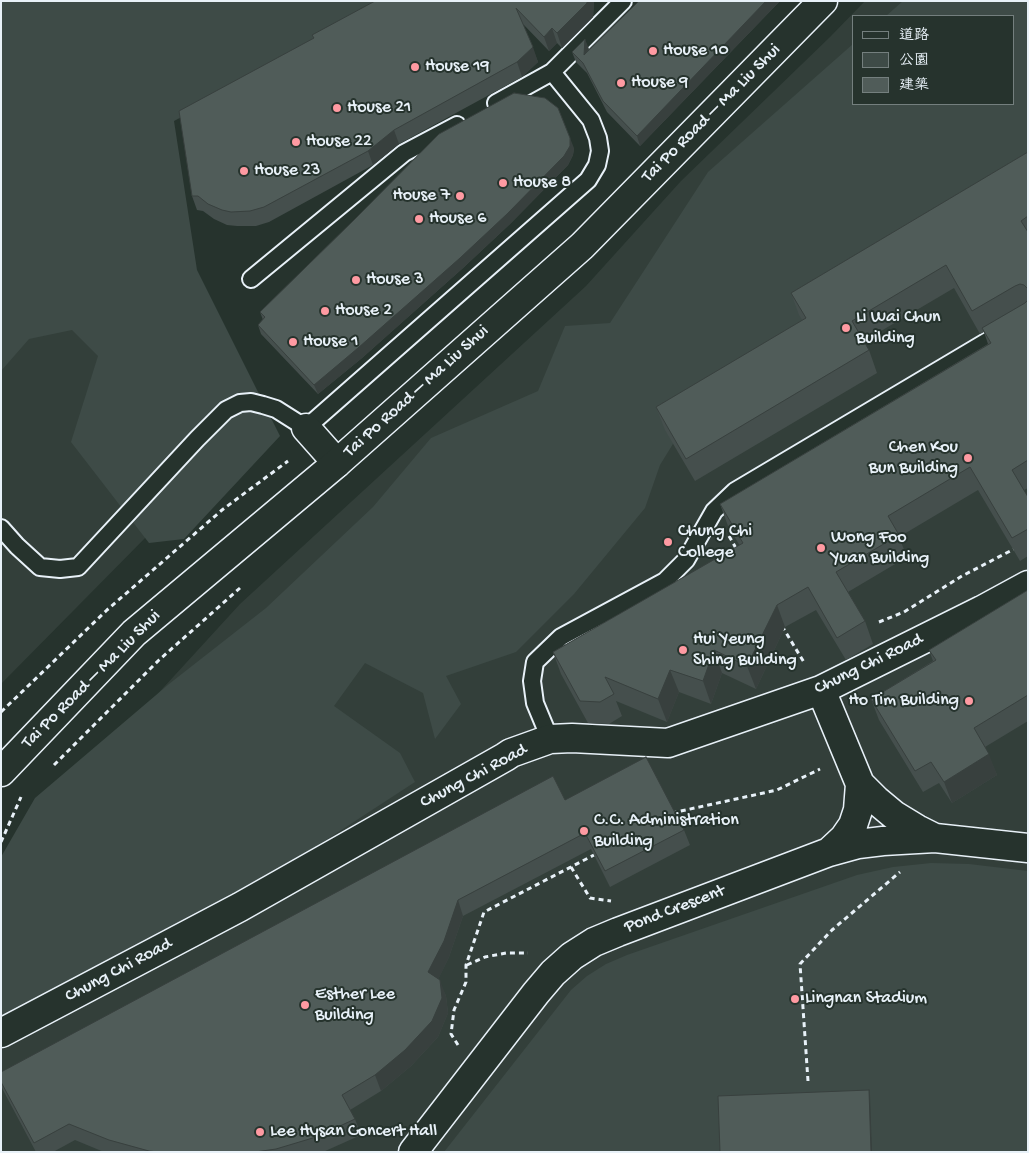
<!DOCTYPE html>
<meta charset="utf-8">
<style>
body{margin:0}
#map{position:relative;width:1029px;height:1153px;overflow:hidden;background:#26332d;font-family:"Gochi Hand","LXGW WenKai TC",sans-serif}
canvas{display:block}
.frame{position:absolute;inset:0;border:2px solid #e8f1f8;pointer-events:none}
.legend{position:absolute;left:852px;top:15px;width:162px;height:90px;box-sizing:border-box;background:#26332d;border:1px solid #747f7e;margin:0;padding:6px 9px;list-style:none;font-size:15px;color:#e8f1f8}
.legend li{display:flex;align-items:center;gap:10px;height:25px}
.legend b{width:25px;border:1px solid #747f7e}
</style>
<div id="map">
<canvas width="1029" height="1153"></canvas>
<div class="frame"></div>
<ul class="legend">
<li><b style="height:6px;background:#26332d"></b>道路</li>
<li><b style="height:14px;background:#3e4b47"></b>公園</li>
<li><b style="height:14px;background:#505c59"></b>建築</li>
</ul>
</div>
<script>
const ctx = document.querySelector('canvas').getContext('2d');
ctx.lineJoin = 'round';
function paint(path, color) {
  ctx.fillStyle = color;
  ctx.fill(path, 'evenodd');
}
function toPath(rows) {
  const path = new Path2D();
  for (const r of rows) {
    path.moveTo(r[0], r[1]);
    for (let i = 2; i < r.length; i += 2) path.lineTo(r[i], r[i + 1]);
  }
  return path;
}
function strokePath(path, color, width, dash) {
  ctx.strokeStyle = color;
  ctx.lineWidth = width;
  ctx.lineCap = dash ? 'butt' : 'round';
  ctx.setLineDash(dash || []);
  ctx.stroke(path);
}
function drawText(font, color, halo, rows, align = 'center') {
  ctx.font = font + ' "Gochi Hand",sans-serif';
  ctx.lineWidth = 4;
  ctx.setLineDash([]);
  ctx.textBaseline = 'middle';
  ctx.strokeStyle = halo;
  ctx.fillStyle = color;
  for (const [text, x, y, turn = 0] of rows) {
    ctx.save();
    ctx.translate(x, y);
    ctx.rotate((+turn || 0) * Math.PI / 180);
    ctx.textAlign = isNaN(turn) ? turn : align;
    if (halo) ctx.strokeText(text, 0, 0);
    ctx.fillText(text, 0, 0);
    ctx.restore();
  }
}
paint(toPath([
 [865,1,1028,1,1028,1152,1,1152,1,865,240,604,586,286,681,181,830,37],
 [853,16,1013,16,1013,104,853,104],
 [63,291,227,455,1,684,1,353]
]), '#333f3a');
paint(toPath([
 [1,1,399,1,174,121,197,270,280,436,184,539,149,543,71,442,98,356,72,330,29,339,1,371],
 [903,1,1028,1,1028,160,794,342,703,395,660,465,645,508,574,594,516,652,446,676,461,704,435,739,423,693,365,663,334,706,400,753,415,782,191,928,1,1025,1,857,35,798,169,684,266,608,373,507,431,438,538,391,565,326,610,323,708,172,853,44,853,104,1013,104,1013,16,886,16],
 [931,863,969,864,1028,871,1028,1152,444,1152,571,990,587,976,606,964,627,955,857,875,893,867]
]), '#3e4b47');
const lane = toPath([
 [496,103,552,72,623,1],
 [251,279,404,153,457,125],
 [1,528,17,546,40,567,60,569,78,567,197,439,226,410,240,403,251,402,263,405,276,409,306,428,588,180,597,165,600,151,598,138,591,120,552,72],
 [550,739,535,703,532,681,535,662,561,637,665,581,686,560,714,511,735,491,1028,317]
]);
const street = toPath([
 [306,428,337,463],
 [821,690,860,784,876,800,894,815,917,829,935,838],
 [829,852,844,838,853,825,858,810,860,784],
 [1,1033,240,907,505,757,511,753,550,739,572,738,668,743,821,690,982,610,1028,585],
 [413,1152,536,993,553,973,572,956,594,942,618,932,829,852,858,844,883,841,935,838,1028,848]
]);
const secondary = toPath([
 [1,772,134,633,337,463,582,246,823,1]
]);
strokePath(lane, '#e8f1f8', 20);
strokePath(street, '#e8f1f8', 31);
strokePath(secondary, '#e8f1f8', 31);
strokePath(toPath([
 [729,536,737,550],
 [879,622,904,612,962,576,1016,548],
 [782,626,805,664],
 [1,712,107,610,222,510,288,461],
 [54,765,159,660,240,588],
 [672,813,777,790,820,769],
 [1,842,21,797],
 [571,867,590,898,611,901],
 [467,965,485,957,506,953,528,953],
 [458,1045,451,1034,454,1010,466,982,466,965,484,912,594,855],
 [808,1081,800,964,832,930,900,872]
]), '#e8f1f8', 3, [5, 4]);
strokePath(lane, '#26332d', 16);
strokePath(street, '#26332d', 28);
strokePath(secondary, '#26332d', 28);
paint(toPath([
 [375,1,594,1,593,17,562,48,557,43,549,51,523,24,538,62,522,77,399,144,373,165,269,222,256,226,237,226,227,225,214,219,203,211,197,210,192,196,313,38],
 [639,1,780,1,640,146,607,112,587,73,576,62,572,52,589,49],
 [574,148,573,155,568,165,510,224,463,268,362,358,318,394,261,334,258,325,263,320,260,312],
 [1028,152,1028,488,1024,490,1028,497,1028,556,1020,561,978,490,899,537,907,557,848,592,865,621,873,644,846,660,816,610,785,627,756,689,722,673,711,704,679,692,667,722,616,701,622,716,609,724,588,723,561,674,553,652,740,546,728,526,720,504,988,344,984,332,980,334,954,288,864,341,869,350,877,373,695,481,665,430,656,407,803,321,799,315,791,293],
 [1028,590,1028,721,985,747,997,775,952,803,939,783,923,792,879,720,871,699,933,661,929,650],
 [565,800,684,830,690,845,610,887,591,849,463,916,449,957,438,979,446,996,448,1013,438,1037,411,1066,381,1091,350,1110,355,1119,361,1135,323,1152,104,1152,75,1140,53,1152,36,1152,3,1090,1,1085,1,1072]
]), '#454f4d');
paint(toPath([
 [587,1,594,1,593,17,562,48,557,33],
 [766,1,780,1,640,146,637,136],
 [552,28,557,43,549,51,544,37],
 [585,39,589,49,584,55],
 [533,47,538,62,522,77,517,62],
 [394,130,399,144,373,165,368,151],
 [570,138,574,148,573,155,568,165,510,224,463,268,362,358,318,394,314,385],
 [777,605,785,627,756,689,747,666],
 [714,650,722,673,711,704,703,681],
 [670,670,679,692,667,722,658,699],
 [989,754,997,775,952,803,944,782],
 [458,900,463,916,449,957,434,988,428,972],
 [440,980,446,996,448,1013,438,1037,411,1066,381,1091,375,1075],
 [869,1090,870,1095,872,1152,871,1152]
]), '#38403e');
const building = toPath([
 [375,1,587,1,587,3,557,33,552,28,544,37,516,8,533,47,517,62,394,130,368,151,264,207,250,211,231,212,222,210,208,204,198,196,192,196,179,111,314,38,312,35,375,1],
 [639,1,766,1,637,136,603,101,583,63,572,52,585,39,584,55,639,1],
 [514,93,545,98,558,108,570,138,570,146,564,156,507,214,460,258,358,348,314,385,258,325,265,317,260,312,355,219,439,134,514,93],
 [1028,152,1028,216,1021,221,1028,232,1028,289,1024,285,1020,284,1015,286,972,311,946,265,852,321,869,350,686,459,656,407,806,318,791,293,1028,152],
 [1028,300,1028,460,1012,470,1028,497,1028,529,1012,538,970,467,888,516,899,535,836,572,865,621,837,638,808,587,777,605,747,666,714,650,703,681,670,670,658,699,605,677,614,694,600,702,580,701,553,652,743,543,720,504,991,343,982,328,1025,303,1028,300],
 [1028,590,1028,695,974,728,989,754,944,782,931,762,915,771,871,699,936,660,929,650,1028,590],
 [646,757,684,830,605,871,585,833,458,900,444,941,428,972,440,980,442,998,432,1021,405,1050,375,1075,342,1095,355,1119,316,1137,276,1149,255,1152,158,1152,149,1151,109,1140,69,1124,34,1143,1,1082,1,1072,553,776,565,800,646,757],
 [869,1090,871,1152,720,1152,718,1096,869,1090]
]);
paint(building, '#505c59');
strokePath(building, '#38403e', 1);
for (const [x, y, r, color] of [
 [653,51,5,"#ff9aa2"],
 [415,67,5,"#ff9aa2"],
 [621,83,5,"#ff9aa2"],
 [337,108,5,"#ff9aa2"],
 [296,142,5,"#ff9aa2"],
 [244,171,5,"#ff9aa2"],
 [503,183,5,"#ff9aa2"],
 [460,196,5,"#ff9aa2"],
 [419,219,5,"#ff9aa2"],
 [356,280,5,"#ff9aa2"],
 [325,311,5,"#ff9aa2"],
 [846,328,5,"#ff9aa2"],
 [293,342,5,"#ff9aa2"],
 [968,458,5,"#ff9aa2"],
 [668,542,5,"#ff9aa2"],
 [821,548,5,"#ff9aa2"],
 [683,650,5,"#ff9aa2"],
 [969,701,5,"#ff9aa2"],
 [584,831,5,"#ff9aa2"],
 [795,999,5,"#ff9aa2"],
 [305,1005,5,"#ff9aa2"],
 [260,1132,5,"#ff9aa2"]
]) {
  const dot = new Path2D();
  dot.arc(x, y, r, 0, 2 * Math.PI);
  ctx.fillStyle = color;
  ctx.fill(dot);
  strokePath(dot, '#26332d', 2);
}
drawText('18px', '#e8f1f8', '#26332d', [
 ["House 10",663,51],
 ["House 19",425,67],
 ["House 9",631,83],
 ["House 21",347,108],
 ["House 22",306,142],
 ["House 23",254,171],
 ["House 8",513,183],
 ["House 7",450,196,"right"],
 ["House 6",429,219],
 ["House 3",366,280],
 ["House 2",335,311],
 ["Li Wai Chun",856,318],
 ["Building",856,339],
 ["House 1",303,342],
 ["Chen Kou",958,448,"right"],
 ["Bun Building",958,469,"right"],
 ["Chung Chi",678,532],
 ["College",678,553],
 ["Wong Foo",831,538],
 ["Yuan Building",831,559],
 ["Hui Yeung",693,640],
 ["Shing Building",693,661],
 ["Ho Tim Building",959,701,"right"],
 ["C.C. Administration",594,821],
 ["Building",594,842],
 ["Esther Lee",315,995],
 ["Building",315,1016],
 ["Lingnan Stadium",805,999],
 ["Lee Hysan Concert Hall",270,1132]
], 'left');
drawText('18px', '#e8f1f8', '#26332d', [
 ["Tai Po Road – Ma Liu Shui",712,114,-45],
 ["Tai Po Road – Ma Liu Shui",417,392,-42],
 ["Chung Chi Road",869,665,-26],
 ["Tai Po Road – Ma Liu Shui",92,680,-45],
 ["Chung Chi Road",474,777,-28],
 ["Pond Crescent",675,910,-21],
 ["Chung Chi Road",119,971,-28]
]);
</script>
